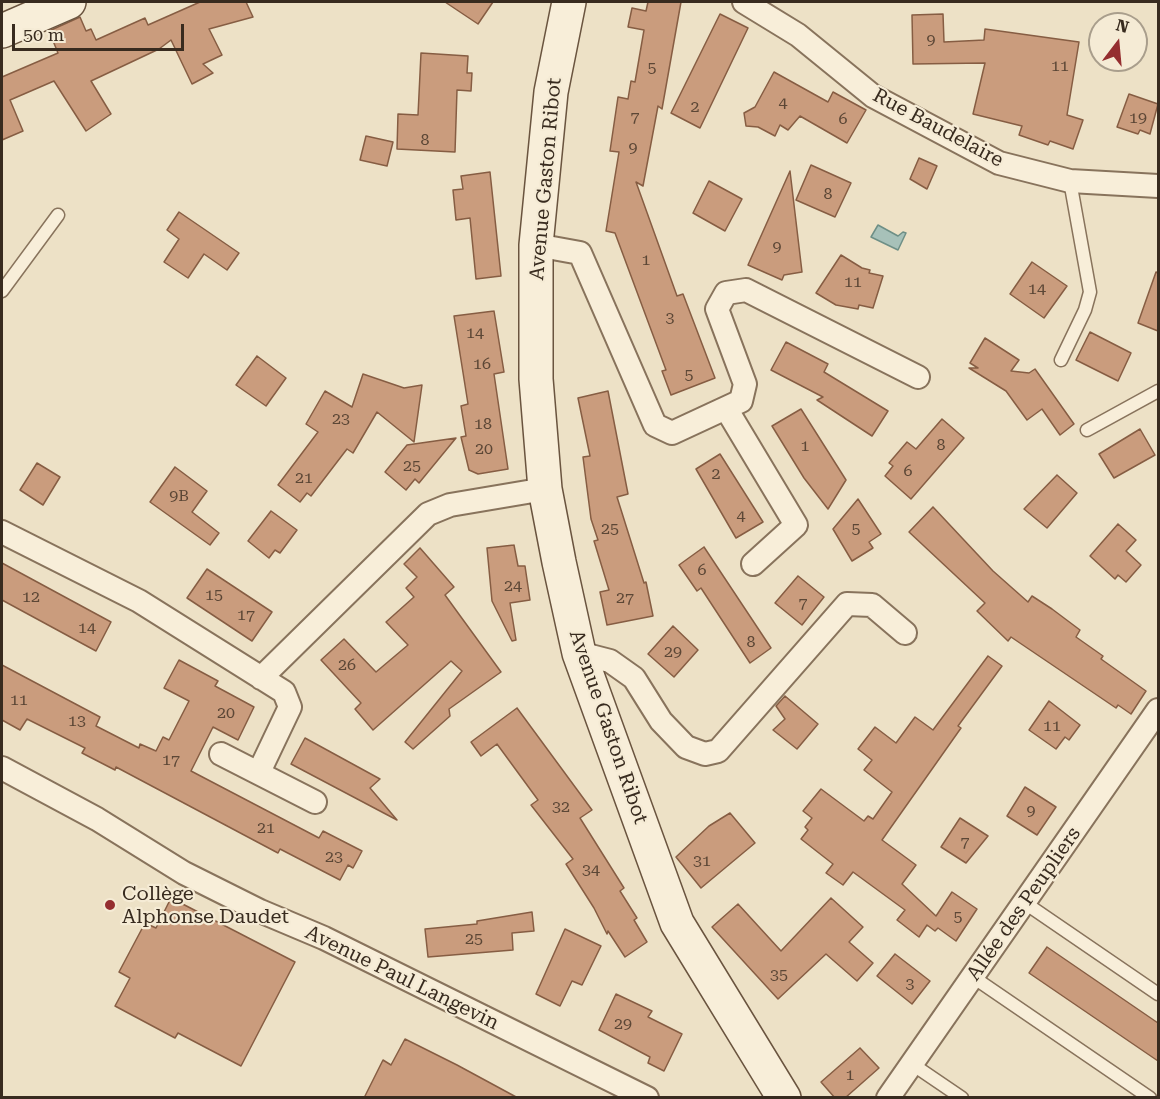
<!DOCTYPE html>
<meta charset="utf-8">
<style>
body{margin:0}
#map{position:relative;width:1160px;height:1099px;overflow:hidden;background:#ede1c6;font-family:"Roboto Serif",serif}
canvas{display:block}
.frame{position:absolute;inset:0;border:3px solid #382b1f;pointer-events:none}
.north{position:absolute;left:1088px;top:12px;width:60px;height:60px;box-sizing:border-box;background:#f5ebd5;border:2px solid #a99e8c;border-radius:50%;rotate:16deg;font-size:16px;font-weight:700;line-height:24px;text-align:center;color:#382b1f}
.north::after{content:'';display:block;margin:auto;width:21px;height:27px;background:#952e30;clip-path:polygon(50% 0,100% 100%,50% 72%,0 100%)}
.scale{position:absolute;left:12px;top:24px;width:172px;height:27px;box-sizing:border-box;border:3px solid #382b1f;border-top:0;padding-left:8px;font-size:18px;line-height:21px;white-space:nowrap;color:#382b1f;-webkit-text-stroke:4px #f5ebd5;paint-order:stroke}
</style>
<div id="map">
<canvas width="1160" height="1099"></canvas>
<div class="frame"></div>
<div class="north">N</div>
<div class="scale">50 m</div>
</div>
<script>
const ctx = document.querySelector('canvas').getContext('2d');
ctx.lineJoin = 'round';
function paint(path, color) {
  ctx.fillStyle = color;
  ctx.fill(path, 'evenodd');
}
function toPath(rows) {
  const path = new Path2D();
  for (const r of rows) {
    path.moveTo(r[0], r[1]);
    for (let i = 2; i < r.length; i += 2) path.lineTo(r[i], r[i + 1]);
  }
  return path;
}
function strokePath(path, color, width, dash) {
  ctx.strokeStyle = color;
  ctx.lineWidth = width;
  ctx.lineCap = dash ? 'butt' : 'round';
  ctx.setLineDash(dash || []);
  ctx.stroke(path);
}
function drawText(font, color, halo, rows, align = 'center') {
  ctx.font = font + ' "Roboto Serif",serif';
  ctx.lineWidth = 4.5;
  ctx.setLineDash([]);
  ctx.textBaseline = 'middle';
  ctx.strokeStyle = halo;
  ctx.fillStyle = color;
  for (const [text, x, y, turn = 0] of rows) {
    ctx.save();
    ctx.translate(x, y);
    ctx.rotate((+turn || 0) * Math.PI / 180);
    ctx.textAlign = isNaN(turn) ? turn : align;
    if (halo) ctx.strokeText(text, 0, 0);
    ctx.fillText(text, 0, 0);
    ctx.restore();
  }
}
const water = toPath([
 [878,225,898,236,903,232,906,233,898,250,871,237,878,225]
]);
paint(water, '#a7c1b9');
strokePath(water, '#6e8f86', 1.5);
const building = toPath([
 [200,2,246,2,253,17,209,29,222,55,203,64,213,73,192,84,171,40,159,49,91,81,111,114,86,131,54,81,10,100,23,131,2,140,2,77,58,53,49,31,80,17,86,31,91,29,96,40,145,18,148,25,200,2],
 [445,2,493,2,478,24,445,2],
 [648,2,681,2,662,109,658,106,643,186,636,182,677,296,683,294,715,378,671,395,662,371,666,370,615,233,606,231,619,152,610,151,618,97,628,99,631,81,635,82,644,30,628,27,632,8,646,11,648,2],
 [720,14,748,28,700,128,671,113,720,14],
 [943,14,944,42,984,40,985,29,1079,42,1067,115,1083,120,1073,149,1050,141,1048,145,1019,135,1022,126,973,114,985,63,913,64,912,15,943,14],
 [421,53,468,56,467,73,472,73,471,91,457,90,455,152,397,149,398,114,418,115,421,53],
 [774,72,828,102,833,92,866,110,847,143,800,116,788,130,780,125,775,136,758,127,746,126,744,113,755,107,774,72],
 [1129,94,1158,104,1150,134,1140,130,1138,134,1117,127,1129,94],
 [366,136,393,142,387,166,360,160,366,136],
 [919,158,937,166,927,189,910,179,919,158],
 [811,165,851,183,835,217,796,200,811,165],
 [790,171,802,272,784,275,782,280,748,265,790,171],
 [490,172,501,276,476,279,470,218,456,220,453,190,463,189,461,176,490,172],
 [709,181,742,199,725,231,693,213,709,181],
 [179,212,239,253,227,270,204,254,188,278,164,262,179,239,167,230,179,212],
 [841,255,862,268,870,270,869,273,883,276,873,308,859,305,858,309,836,305,816,293,841,255],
 [1032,262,1067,286,1044,318,1010,294,1032,262],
 [1156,272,1158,273,1158,331,1138,323,1156,272],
 [494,311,504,372,494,374,508,469,478,474,469,470,461,437,466,436,461,406,468,404,454,316,494,311],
 [1090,332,1131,353,1118,381,1076,360,1090,332],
 [985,338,1019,360,1011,371,1029,373,1035,369,1074,424,1060,435,1042,409,1027,420,1006,391,969,368,978,368,970,363,985,338],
 [786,342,828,364,824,372,888,411,872,436,817,400,823,397,771,370,786,342],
 [257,356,286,378,266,406,236,385,257,356],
 [363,374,404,388,422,385,414,442,377,412,353,453,347,449,311,496,307,493,300,502,278,485,318,432,306,424,325,391,352,407,363,374],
 [608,391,628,494,617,497,644,583,646,582,653,616,607,625,600,592,609,590,594,541,598,540,591,519,583,457,590,456,578,398,608,391],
 [801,409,846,480,828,509,804,478,772,426,801,409],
 [942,419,964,438,911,499,885,476,893,466,889,463,907,442,916,449,942,419],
 [1140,429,1155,455,1114,478,1099,454,1140,429],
 [456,438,419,483,415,479,406,490,385,472,407,445,456,438],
 [720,454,763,522,736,538,696,469,720,454],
 [37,463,60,477,43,505,20,490,37,463],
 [175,467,207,491,192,512,219,533,210,545,150,502,175,467],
 [1057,475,1077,493,1047,528,1024,509,1057,475],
 [858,499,881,534,869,542,873,548,852,561,833,529,858,499],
 [933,507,993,571,1028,602,1032,596,1052,609,1080,630,1076,637,1103,656,1101,659,1146,691,1131,714,1118,705,1116,708,1011,637,1008,641,977,611,985,603,909,532,933,507],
 [271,511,297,530,280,553,275,550,269,558,248,541,271,511],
 [1118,524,1136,540,1126,551,1141,565,1126,582,1118,575,1115,579,1090,556,1118,524],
 [514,545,518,566,525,566,530,600,510,603,516,640,512,641,492,601,487,548,514,545],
 [704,547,771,648,750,663,701,588,697,591,679,565,704,547],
 [420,548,454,587,445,595,501,672,449,709,450,716,413,749,405,742,462,671,451,661,373,730,355,709,361,703,321,660,344,639,376,672,408,645,386,622,414,597,406,588,417,577,404,564,420,548],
 [2,563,111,622,96,651,2,600,2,563],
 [207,569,272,612,252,641,187,598,207,569],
 [798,576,824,597,802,625,775,603,798,576],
 [673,626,698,650,674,677,648,654,673,626],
 [988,656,1002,666,958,726,961,728,882,840,916,865,902,884,936,916,952,892,977,909,956,941,938,928,935,931,927,925,919,937,897,920,905,910,853,872,843,885,826,873,833,864,801,839,808,830,805,827,812,818,803,811,821,789,864,821,868,816,873,819,892,792,864,770,872,760,858,749,875,727,896,743,915,717,933,730,988,656],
 [179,660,218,681,215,686,254,707,238,740,213,727,191,771,319,838,323,831,362,851,353,868,348,865,340,880,280,849,278,853,116,767,115,770,82,753,85,748,27,719,20,730,2,720,2,665,100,717,96,726,139,748,140,744,156,751,163,737,169,740,189,701,164,688,179,660],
 [785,696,818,724,797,749,773,730,785,719,776,706,785,696],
 [1049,701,1080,725,1069,740,1065,737,1056,749,1029,730,1049,701],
 [517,708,592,810,580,818,624,888,620,891,637,918,634,920,647,942,625,957,608,931,607,934,594,908,566,864,573,859,531,805,538,800,497,744,481,756,471,742,517,708],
 [305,738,380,779,370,788,397,820,291,764,305,738],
 [1025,787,1056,807,1037,835,1007,816,1025,787],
 [730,813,755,843,701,888,676,857,709,826,730,813],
 [960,818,988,836,966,863,941,847,960,818],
 [171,898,295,962,241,1066,178,1033,175,1038,115,1006,130,978,119,972,145,923,156,928,171,898],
 [831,898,863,927,849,942,873,963,857,981,826,954,778,999,712,927,738,904,781,951,831,898],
 [532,912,534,931,512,933,513,950,428,957,425,929,477,924,477,921,532,912],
 [565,929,601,946,582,985,572,981,560,1006,536,994,565,929],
 [1047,947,1158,1023,1158,1061,1029,973,1047,947],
 [895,954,930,981,912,1004,877,976,895,954],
 [616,994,652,1011,648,1017,682,1034,664,1071,648,1063,650,1057,599,1030,616,994],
 [405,1039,457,1065,518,1098,364,1098,383,1060,391,1065,405,1039],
 [860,1048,879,1068,845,1098,835,1098,821,1082,860,1048]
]);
paint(building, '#ca9c7d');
strokePath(building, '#865d43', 1.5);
const lane = toPath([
 [2,291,58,215],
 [1061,360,1085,310,1090,292,1070,181],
 [1087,430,1158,391],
 [1025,903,1158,994],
 [973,977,1150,1098],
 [912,1064,962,1098]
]);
const street = toPath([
 [744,2,798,35,873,96,999,163,1070,181,1158,186],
 [536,245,580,253,655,425,672,433,741,401,745,384,717,309,726,293,746,290,918,377],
 [727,410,796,525,753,564],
 [2,532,139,601,284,692,290,707,259,772],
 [579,653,610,661,634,678,661,721,686,747,705,754,718,751,847,604,872,605,905,633],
 [261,678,428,514,450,505,545,489],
 [221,754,315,802],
 [2,768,97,819,184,873,260,911,324,938,647,1098],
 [888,1098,1158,710]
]);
const secondary = toPath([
 [569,2,551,92,536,245,536,379,545,489,559,562,579,653,677,923,784,1098],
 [2,31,69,2]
]);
strokePath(lane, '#88735c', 15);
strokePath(street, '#88735c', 26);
strokePath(secondary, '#6a543f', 36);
strokePath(lane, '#f8eed9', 12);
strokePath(street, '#f8eed9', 22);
strokePath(secondary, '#f8eed9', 33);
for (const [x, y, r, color] of [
 [110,905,6,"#952e30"]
]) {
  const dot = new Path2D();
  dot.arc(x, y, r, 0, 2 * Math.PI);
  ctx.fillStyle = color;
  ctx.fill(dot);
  strokePath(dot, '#f5ebd5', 2);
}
drawText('16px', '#5c4736', null, [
 ["9",931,40],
 ["11",1060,66],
 ["5",652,68],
 ["4",783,103],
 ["2",695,107],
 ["7",635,117],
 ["19",1138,118],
 ["6",843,119],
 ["8",425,140],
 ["9",633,148],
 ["8",828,194],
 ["9",777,247],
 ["1",646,260],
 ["11",853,282],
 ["14",1037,289],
 ["3",670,318],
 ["14",475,333],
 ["16",482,364],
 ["5",689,375],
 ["23",341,419],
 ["18",483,424],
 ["8",941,445],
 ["1",805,446],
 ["20",484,449],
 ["25",412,466],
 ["6",908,471],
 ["2",716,474],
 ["21",304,478],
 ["9B",179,496],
 ["4",741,516],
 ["25",610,529],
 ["5",856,529],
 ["6",702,570],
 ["24",513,586],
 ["15",214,595],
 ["12",31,597],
 ["27",625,598],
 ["7",803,603],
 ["17",246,615],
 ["14",87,628],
 ["8",751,642],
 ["29",673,652],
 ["26",347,665],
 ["11",19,700],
 ["20",226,713],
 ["13",77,721],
 ["11",1052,726],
 ["17",171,760],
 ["32",561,807],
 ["9",1031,811],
 ["21",266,828],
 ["7",965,842],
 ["23",334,857],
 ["31",702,861],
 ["34",591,870],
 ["5",958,917],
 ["25",474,939],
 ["35",779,975],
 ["3",910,984],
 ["29",623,1024],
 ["1",850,1075]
]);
drawText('20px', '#382b1f', '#f5ebd5', [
 ["Rue Baudelaire",938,128,28],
 ["Avenue Gaston Ribot",546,179,-85],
 ["Avenue Gaston Ribot",608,727,71],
 ["Allée des Peupliers",1024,904,-55],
 ["Avenue Paul Langevin",402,978,26]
]);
drawText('20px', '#382b1f', '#f5ebd5', [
 ["Collège",122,894],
 ["Alphonse Daudet",122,917]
], 'left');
</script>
